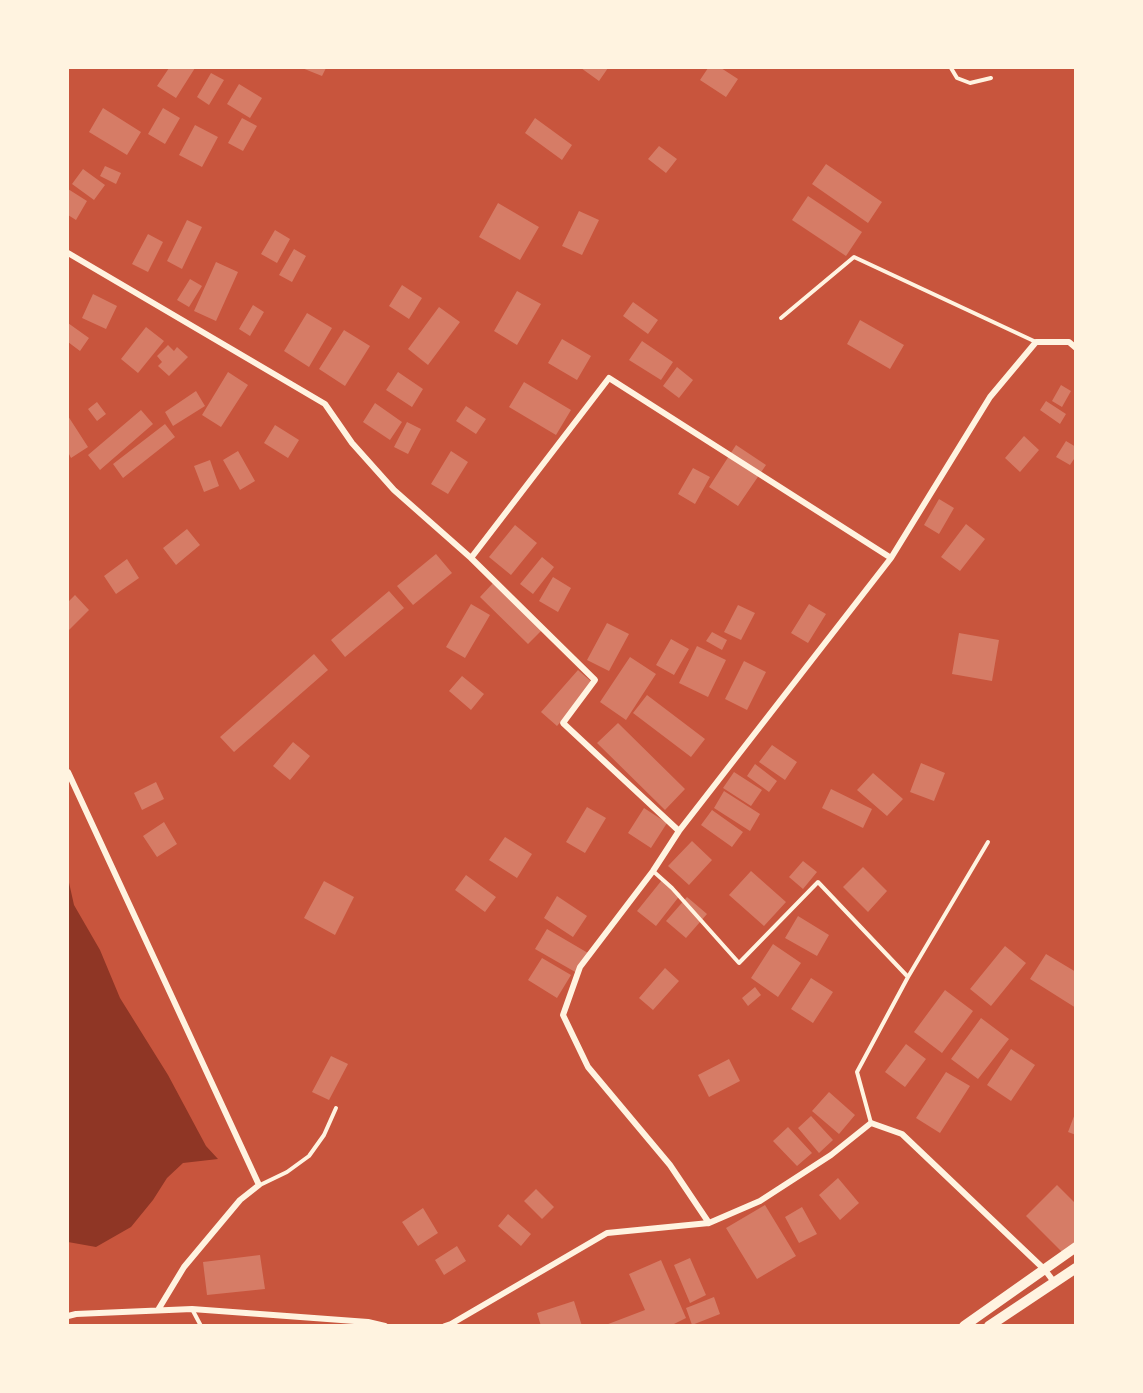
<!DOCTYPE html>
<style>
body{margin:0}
#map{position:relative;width:1143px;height:1393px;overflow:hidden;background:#c8553d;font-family:"Playfair Display",serif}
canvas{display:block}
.frame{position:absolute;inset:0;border:69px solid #fff3e0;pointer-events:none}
</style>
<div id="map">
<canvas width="1143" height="1393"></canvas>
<div class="frame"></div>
</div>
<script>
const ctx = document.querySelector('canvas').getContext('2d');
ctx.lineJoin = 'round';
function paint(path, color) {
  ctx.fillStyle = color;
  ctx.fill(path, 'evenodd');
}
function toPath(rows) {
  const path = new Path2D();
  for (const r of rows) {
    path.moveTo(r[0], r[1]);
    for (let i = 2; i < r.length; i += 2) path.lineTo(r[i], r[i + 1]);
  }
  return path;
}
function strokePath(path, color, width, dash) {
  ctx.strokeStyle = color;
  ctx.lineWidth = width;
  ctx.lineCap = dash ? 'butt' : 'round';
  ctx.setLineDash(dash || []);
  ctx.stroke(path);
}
paint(toPath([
 [68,878,74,905,100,950,120,998,168,1075,206,1146,218,1159,183,1163,167,1178,153,1200,131,1227,96,1247,68,1242]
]), '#8f3625');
paint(toPath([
 [169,68,195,68,176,98,157,86],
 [302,68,326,68,322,76],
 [581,68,608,68,599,81],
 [708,68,721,68,738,79,726,97,700,80],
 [211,73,224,80,209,105,197,97],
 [239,84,262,98,250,118,227,104],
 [103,108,141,132,127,155,89,132],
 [163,108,180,118,165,144,148,134],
 [242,118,257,126,243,151,228,143],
 [535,118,572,145,562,160,525,133],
 [195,125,218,137,202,167,179,155],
 [659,146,677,159,666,173,648,159],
 [826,164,882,202,868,223,812,184],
 [105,166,121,173,116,184,100,176],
 [83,169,105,185,94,200,72,184],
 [68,189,87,201,76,220,68,215],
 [808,196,862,232,846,256,792,220],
 [498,203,539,227,520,260,479,237],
 [579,211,599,220,582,255,562,246],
 [187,220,202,227,182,269,167,261],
 [275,230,290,239,277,263,261,254],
 [148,234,163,242,148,272,132,264],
 [294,249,306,256,292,282,279,275],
 [216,262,238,272,216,321,194,311],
 [190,279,202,286,189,307,177,300],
 [402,285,422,298,409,319,389,306],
 [517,291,541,304,517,345,494,331],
 [93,294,117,306,106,329,82,318],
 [633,302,658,320,648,334,623,316],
 [253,305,264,312,250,336,239,329],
 [439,307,460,322,428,365,408,349],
 [307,313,332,328,309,367,284,351],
 [860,320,904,345,890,369,847,344],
 [68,323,89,338,80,351,68,342],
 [146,327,164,341,138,373,121,359],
 [344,330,370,346,345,386,319,369],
 [562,339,591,356,577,380,548,363],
 [642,341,673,362,661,380,629,360],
 [168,345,174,351,177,347,188,357,169,376,158,366,162,362,157,356],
 [677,367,693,380,679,398,663,386],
 [228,372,248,385,221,427,202,415],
 [398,372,423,389,412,407,386,390],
 [524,382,571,410,556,435,509,407],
 [1061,385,1071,391,1062,407,1052,401],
 [196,391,205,406,173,426,165,412],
 [1046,401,1066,414,1060,424,1040,410],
 [97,402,106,414,97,421,88,409],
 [375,403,402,422,390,440,363,422],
 [466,406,486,419,476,434,456,421],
 [141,410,153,424,100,470,88,455],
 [68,416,88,447,71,458,68,452],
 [407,422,421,429,408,454,394,447],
 [165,424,175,437,123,478,113,464],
 [275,425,299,440,288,458,264,443],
 [1024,436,1039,450,1020,472,1005,458],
 [1066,441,1076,447,1076,456,1070,465,1056,457],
 [736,445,766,465,738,506,709,487],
 [238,451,255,481,240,490,223,460],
 [451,451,468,462,448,494,431,484],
 [210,460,219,486,204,492,194,466],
 [693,468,710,477,695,504,678,494],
 [939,499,954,508,939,534,924,525],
 [966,524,985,539,960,571,941,557],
 [515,525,537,543,511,575,489,557],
 [187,529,200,545,176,565,163,548],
 [436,554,452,573,413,605,397,586],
 [542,557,554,567,533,594,520,584],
 [127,559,139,578,116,594,104,576],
 [553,577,571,588,558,612,539,601],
 [494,582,542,630,528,644,480,597],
 [389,591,404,608,345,657,331,640],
 [75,595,89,610,68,631,68,602],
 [471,604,490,615,465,658,446,647],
 [809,604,826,614,808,643,791,633],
 [738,605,755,613,741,640,724,632],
 [607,623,629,634,609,671,587,660],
 [712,632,727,640,722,650,706,641],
 [959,633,999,640,992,681,952,674],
 [671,639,689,649,674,675,656,665],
 [697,646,726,660,708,697,679,683],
 [314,654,328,670,234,752,220,737],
 [630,657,656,674,626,720,600,702],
 [744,661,766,672,747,710,725,699],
 [578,670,594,684,557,726,541,712],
 [462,676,484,694,471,710,449,691],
 [647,695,705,739,691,757,633,713],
 [618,723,685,789,665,810,597,743],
 [293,742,310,756,290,780,273,766],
 [772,745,797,762,785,780,759,762],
 [921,763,945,773,934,801,910,792],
 [755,764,777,781,769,792,747,776],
 [734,772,762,790,751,806,723,788],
 [873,773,903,799,887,816,857,790],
 [156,782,164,799,142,810,134,793],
 [831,789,872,809,863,828,822,808],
 [724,791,760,814,750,831,714,808],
 [587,807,606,818,585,853,566,842],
 [644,808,667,823,651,848,628,833],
 [712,810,743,832,732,847,701,825],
 [164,822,177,844,157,857,143,836],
 [505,837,532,854,517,878,489,860],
 [692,841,712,860,689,885,668,866],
 [803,861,817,872,803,889,789,877],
 [863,867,887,891,868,912,843,887],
 [751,871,786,902,764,926,729,895],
 [466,875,496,897,485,912,455,890],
 [662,880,681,894,656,926,637,911],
 [324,881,354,897,335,935,304,918],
 [557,896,587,916,573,937,544,918],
 [687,897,707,914,686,938,666,921],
 [798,916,829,935,817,956,785,938],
 [547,929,588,953,577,973,535,949],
 [773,944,801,963,778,997,751,978],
 [1005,946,1026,963,991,1006,970,989],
 [1046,954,1076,972,1076,1008,1030,979],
 [542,958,571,975,557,998,528,980],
 [665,968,679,981,653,1010,639,998],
 [811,978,833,992,813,1023,791,1009],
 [755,987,761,995,748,1006,742,998],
 [945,990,973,1011,942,1053,914,1032],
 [981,1018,1009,1039,978,1079,951,1059],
 [906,1044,926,1059,905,1087,885,1072],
 [1011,1049,1035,1065,1011,1101,987,1085],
 [331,1056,348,1064,329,1100,312,1092],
 [729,1059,740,1081,709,1097,698,1075],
 [946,1072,970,1086,940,1133,916,1118],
 [829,1092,855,1115,839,1134,812,1111],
 [1076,1111,1076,1135,1068,1132],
 [811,1116,833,1140,819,1153,798,1128],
 [788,1127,812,1153,797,1166,773,1141],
 [838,1178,859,1203,840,1220,819,1195],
 [1057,1185,1076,1204,1076,1243,1064,1254,1026,1216],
 [536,1189,554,1207,542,1219,524,1201],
 [765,1205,796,1256,757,1279,726,1228],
 [802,1207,817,1234,799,1243,785,1217],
 [423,1208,438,1233,418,1246,402,1222],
 [508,1214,531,1234,521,1246,498,1226],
 [457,1246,466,1261,444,1275,435,1260],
 [260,1255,265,1289,207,1295,203,1262],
 [690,1258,706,1295,690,1303,674,1265],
 [661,1260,686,1318,670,1326,603,1326,645,1310,629,1274],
 [714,1297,720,1314,692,1325,686,1308],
 [574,1301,582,1326,541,1326,537,1313]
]), '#d67c66');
strokePath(toPath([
 [951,68,957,78,970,83,991,78],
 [781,318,854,257,1036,342],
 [653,871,672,888,739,963,818,882,908,977,857,1072,871,1123],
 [908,977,988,842],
 [260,1185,287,1172,309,1156,324,1135,336,1108],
 [192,1309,201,1326]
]), '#fff3e0', 4);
strokePath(toPath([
 [68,253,325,404,352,443,394,490,471,558,595,680,563,723,679,831,653,871,580,967,563,1015,588,1067,670,1165,709,1223],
 [471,558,609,378,891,558,990,397,1036,342,1069,342,1076,348],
 [68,772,259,1185,240,1200,184,1267,158,1310],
 [679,831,891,558],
 [68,1316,76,1314,192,1309,368,1322,385,1326],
 [445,1326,451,1324,607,1233,709,1223,760,1201,831,1155,871,1123,902,1134,1045,1270,1054,1282]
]), '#fff3e0', 6);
strokePath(toPath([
 [964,1326,1076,1247],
 [989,1326,1076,1268]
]), '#fff3e0', 10);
</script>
